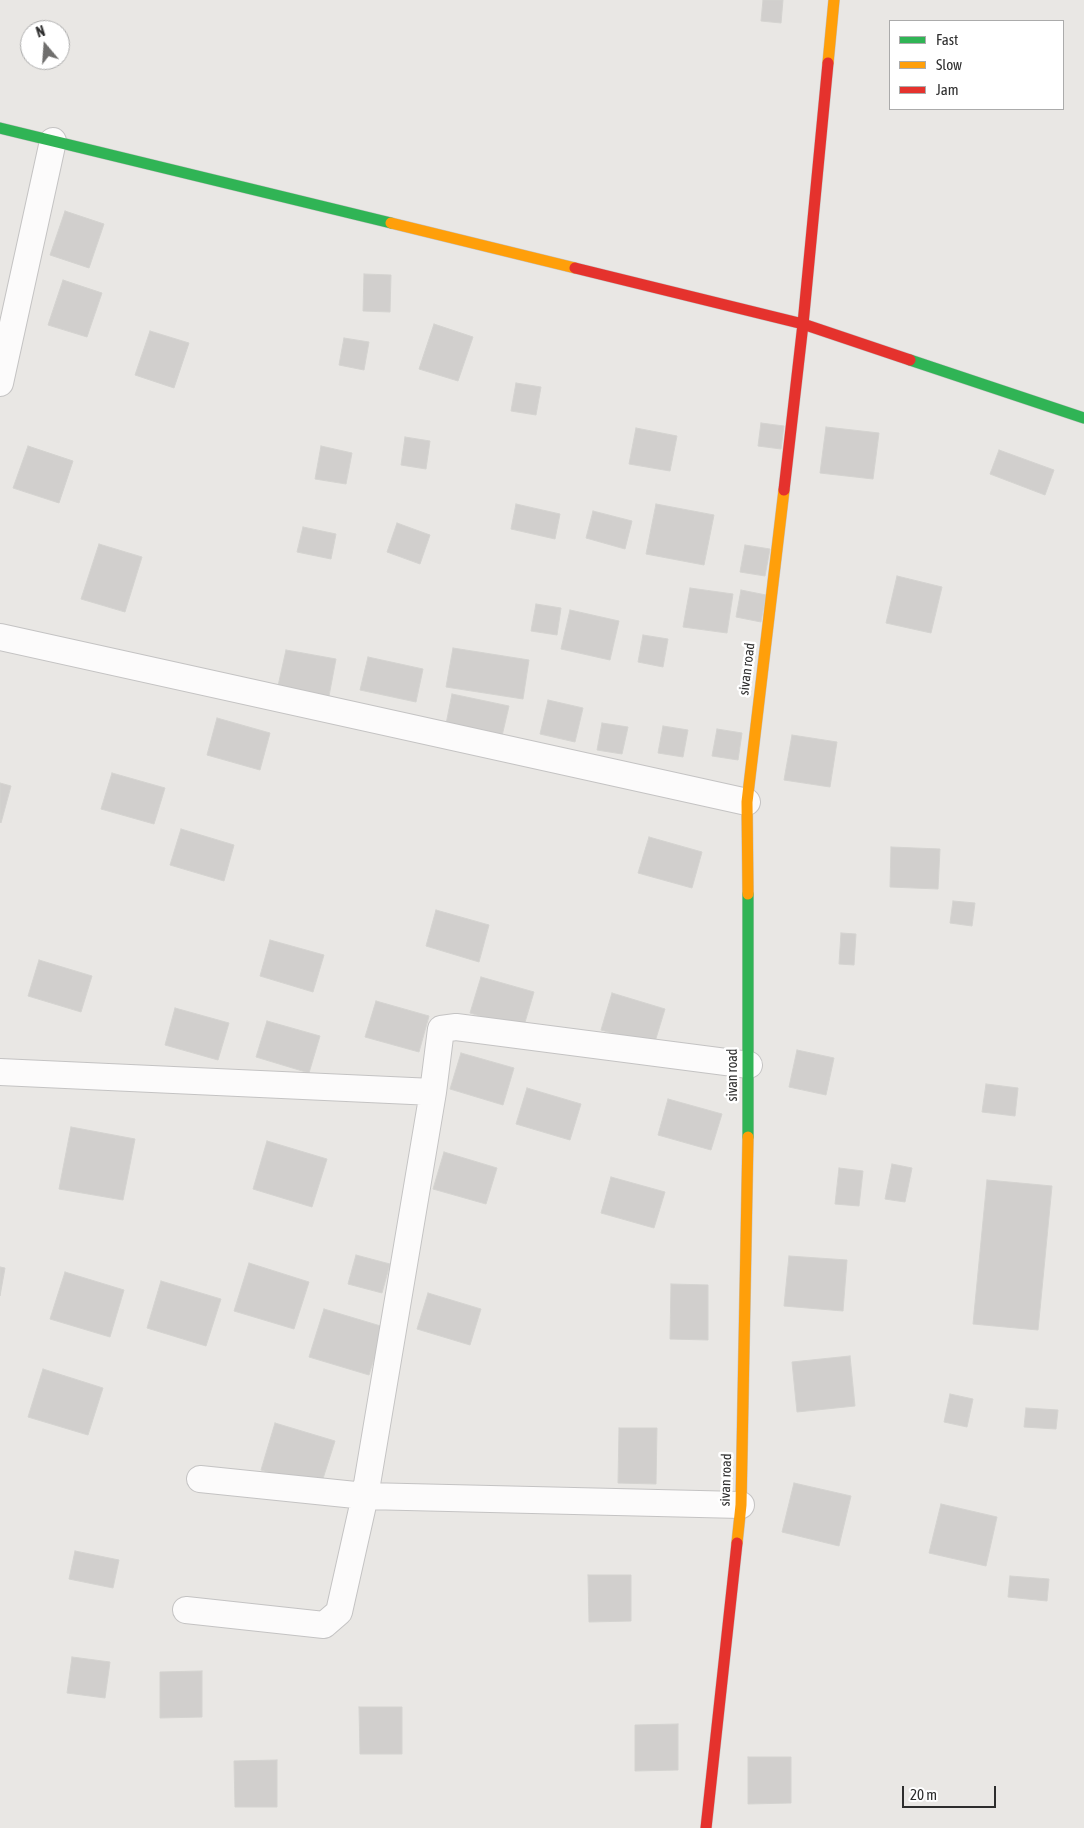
<!DOCTYPE html>
<style>
body{margin:0}
#map{position:relative;width:1084px;height:1828px;overflow:hidden;background:#e9e7e4;font-family:"Asap Condensed",sans-serif}
canvas{display:block}
.legend{position:absolute;left:889px;top:20px;width:175px;height:90px;box-sizing:border-box;background:#fff;border:1px solid #ababab;margin:0;padding:6px 9px;list-style:none;font-size:15px;color:#2d2d2d}
.legend li{display:flex;align-items:center;gap:10px;height:25px}
.legend b{width:25px;border:1px solid #ababab}
.north{position:absolute;left:20px;top:20px;width:50px;height:50px;box-sizing:border-box;background:#fff;border:1px solid #ababab;border-radius:50%;rotate:342deg;font-size:14px;font-weight:700;line-height:20px;text-align:center;color:#2d2d2d}
.north::after{content:'';display:block;margin:auto;width:18px;height:22px;background:#6f6e6d;clip-path:polygon(50% 0,100% 100%,50% 72%,0 100%)}
.scale{position:absolute;left:902px;top:1786px;width:94px;height:22px;box-sizing:border-box;border:2px solid #2d2d2d;border-top:0;padding-left:6px;font-size:15px;line-height:18px;white-space:nowrap;color:#2d2d2d;-webkit-text-stroke:4px #fff;paint-order:stroke}
</style>
<div id="map">
<canvas width="1084" height="1828"></canvas>
<ul class="legend">
<li><b style="height:6px;background:#30b455"></b>Fast</li>
<li><b style="height:6px;background:#ff9f0a"></b>Slow</li>
<li><b style="height:6px;background:#e5322d"></b>Jam</li>
</ul>
<div class="north">N</div>
<div class="scale">20 m</div>
</div>
<script>
const ctx = document.querySelector('canvas').getContext('2d');
ctx.lineJoin = 'round';
function paint(path, color) {
  ctx.fillStyle = color;
  ctx.fill(path, 'evenodd');
}
function toPath(rows) {
  const path = new Path2D();
  for (const r of rows) {
    path.moveTo(r[0], r[1]);
    for (let i = 2; i < r.length; i += 2) path.lineTo(r[i], r[i + 1]);
  }
  return path;
}
function strokePath(path, color, width, dash) {
  ctx.strokeStyle = color;
  ctx.lineWidth = width;
  ctx.lineCap = dash ? 'butt' : 'round';
  ctx.setLineDash(dash || []);
  ctx.stroke(path);
}
function drawText(font, color, halo, rows, align = 'center') {
  ctx.font = font + ' "Asap Condensed",sans-serif';
  ctx.lineWidth = 5;
  ctx.setLineDash([]);
  ctx.textBaseline = 'middle';
  ctx.strokeStyle = halo;
  ctx.fillStyle = color;
  for (const [text, x, y, turn = 0] of rows) {
    ctx.save();
    ctx.translate(x, y);
    ctx.rotate((+turn || 0) * Math.PI / 180);
    ctx.textAlign = isNaN(turn) ? turn : align;
    if (halo) ctx.strokeText(text, 0, 0);
    ctx.fillText(text, 0, 0);
    ctx.restore();
  }
}
const building = toPath([
 [763,0,783,0,781,23,761,21,763,0],
 [65,211,104,224,89,268,50,255,65,211],
 [364,274,391,275,390,312,363,311,364,274],
 [63,280,102,293,87,337,48,325,63,280],
 [434,324,473,337,458,381,419,369,434,324],
 [150,331,189,343,174,388,135,375,150,331],
 [344,338,369,342,364,370,339,365,344,338],
 [516,383,541,387,536,415,511,411,516,383],
 [761,423,784,426,781,449,758,446,761,423],
 [826,427,879,433,873,479,820,473,826,427],
 [636,428,677,436,670,471,629,464,636,428],
 [405,437,430,441,426,469,401,465,405,437],
 [28,446,73,461,59,503,13,488,28,446],
 [321,446,352,453,346,484,315,479,321,446],
 [999,450,1054,470,1045,495,990,474,999,450],
 [516,504,560,514,555,539,511,529,516,504],
 [656,504,714,515,704,565,646,554,656,504],
 [593,511,632,521,625,549,586,538,593,511],
 [397,523,430,535,420,564,387,552,397,523],
 [303,527,336,534,331,559,297,552,303,527],
 [99,544,142,557,125,612,81,599,99,544],
 [745,545,770,549,765,576,740,572,745,545],
 [897,576,942,587,931,633,886,623,897,576],
 [690,588,733,594,727,633,683,627,690,588],
 [741,590,766,595,761,622,736,617,741,590],
 [536,604,561,608,557,635,531,631,536,604],
 [570,610,619,621,610,660,561,649,570,610],
 [643,635,668,639,663,667,638,662,643,635],
 [453,648,529,660,523,699,446,687,453,648],
 [286,650,336,659,329,696,278,686,286,650],
 [368,657,423,669,416,702,360,690,368,657],
 [452,694,509,706,502,736,446,724,452,694],
 [548,700,583,708,575,742,540,734,548,700],
 [217,718,270,733,260,770,207,755,217,718],
 [602,723,628,727,622,754,597,750,602,723],
 [663,726,688,730,683,757,658,753,663,726],
 [717,729,742,733,738,760,712,756,717,729],
 [792,735,837,742,830,787,784,780,792,735],
 [112,773,165,788,154,824,101,809,112,773],
 [0,783,11,786,1,823,0,822,0,783],
 [181,829,234,845,224,881,170,865,181,829],
 [649,837,702,852,692,888,638,873,649,837],
 [891,847,940,849,938,889,890,887,891,847],
 [953,901,975,903,972,926,950,923,953,901],
 [436,910,489,925,479,962,426,946,436,910],
 [841,933,856,934,854,965,839,964,841,933],
 [270,940,324,955,313,992,260,976,270,940],
 [39,960,92,976,81,1012,28,996,39,960],
 [481,977,534,992,523,1029,470,1013,481,977],
 [612,993,665,1009,654,1045,601,1030,612,993],
 [376,1001,429,1016,419,1052,365,1037,376,1001],
 [175,1008,229,1023,218,1060,165,1045,175,1008],
 [267,1021,320,1036,309,1073,256,1057,267,1021],
 [797,1050,834,1058,826,1095,789,1087,797,1050],
 [461,1053,514,1068,503,1105,450,1089,461,1053],
 [986,1084,1018,1088,1015,1116,982,1112,986,1084],
 [527,1088,581,1104,570,1140,516,1124,527,1088],
 [668,1099,722,1114,711,1150,658,1135,668,1099],
 [71,1127,135,1139,123,1200,59,1189,71,1127],
 [267,1141,327,1159,312,1207,253,1189,267,1141],
 [444,1152,497,1168,486,1204,433,1189,444,1152],
 [892,1164,912,1168,905,1202,885,1199,892,1164],
 [839,1168,863,1171,859,1206,835,1204,839,1168],
 [611,1177,665,1192,654,1228,601,1213,611,1177],
 [987,1180,1052,1186,1038,1330,973,1324,987,1180],
 [356,1255,390,1264,382,1293,348,1284,356,1255],
 [789,1256,847,1260,843,1311,784,1306,789,1256],
 [249,1263,309,1282,294,1329,234,1311,249,1263],
 [0,1267,5,1268,0,1296,0,1267],
 [65,1272,124,1290,110,1337,50,1319,65,1272],
 [161,1281,221,1299,206,1346,147,1328,161,1281],
 [671,1284,708,1285,708,1340,670,1339,671,1284],
 [428,1293,481,1309,470,1345,417,1329,428,1293],
 [324,1309,384,1327,369,1375,309,1357,324,1309],
 [850,1356,855,1406,797,1412,792,1362,850,1356],
 [43,1369,103,1388,88,1435,28,1417,43,1369],
 [950,1394,973,1399,967,1427,944,1422,950,1394],
 [1026,1408,1058,1410,1056,1429,1024,1427,1026,1408],
 [275,1423,335,1441,320,1488,261,1470,275,1423],
 [619,1428,657,1428,656,1484,618,1483,619,1428],
 [794,1483,851,1496,839,1546,782,1532,794,1483],
 [941,1504,997,1517,986,1566,929,1553,941,1504],
 [75,1551,119,1560,113,1588,69,1579,75,1551],
 [588,1575,631,1575,631,1621,589,1622,588,1575],
 [1010,1576,1049,1579,1047,1601,1008,1597,1010,1576],
 [72,1657,110,1662,105,1698,67,1693,72,1657],
 [202,1671,202,1717,160,1718,160,1672,202,1671],
 [359,1707,402,1707,402,1754,360,1754,359,1707],
 [678,1724,678,1770,635,1771,635,1725,678,1724],
 [748,1757,791,1757,791,1803,748,1804,748,1757],
 [277,1760,277,1807,235,1807,234,1761,277,1760]
]);
paint(building, '#d1cfcd');
strokePath(building, '#d4d3d0', 1);
const street = toPath([
 [0,383,53,141],
 [0,637,747,802],
 [0,1072,433,1092],
 [741,1505,365,1496,433,1092,441,1029,456,1027,749,1065],
 [186,1610,324,1625,339,1612,365,1496,200,1479]
]);
const fast = toPath([
 [0,128,391,223],
 [910,360,1084,418],
 [748,1137,748,894]
]);
const slow = toPath([
 [828,63,834,0],
 [391,223,575,268],
 [748,894,747,802,784,490],
 [737,1543,741,1505,748,1137]
]);
const jam = toPath([
 [575,268,803,324,910,360],
 [784,490,803,324,828,63],
 [706,1828,737,1543]
]);
strokePath(street, '#c4c3c3', 28);
strokePath(fast, '#c4c3c3', 12);
strokePath(slow, '#c4c3c3', 12);
strokePath(jam, '#c4c3c3', 12);
strokePath(street, '#fcfbfb', 26);
strokePath(fast, '#30b455', 11);
strokePath(slow, '#ff9f0a', 11);
strokePath(jam, '#e5322d', 11);
drawText('14px', '#2d2d2d', '#fff', [
 ["sivan road",747,669,-83],
 ["sivan road",733,1075,-90],
 ["sivan road",726,1480,-88]
]);
</script>
